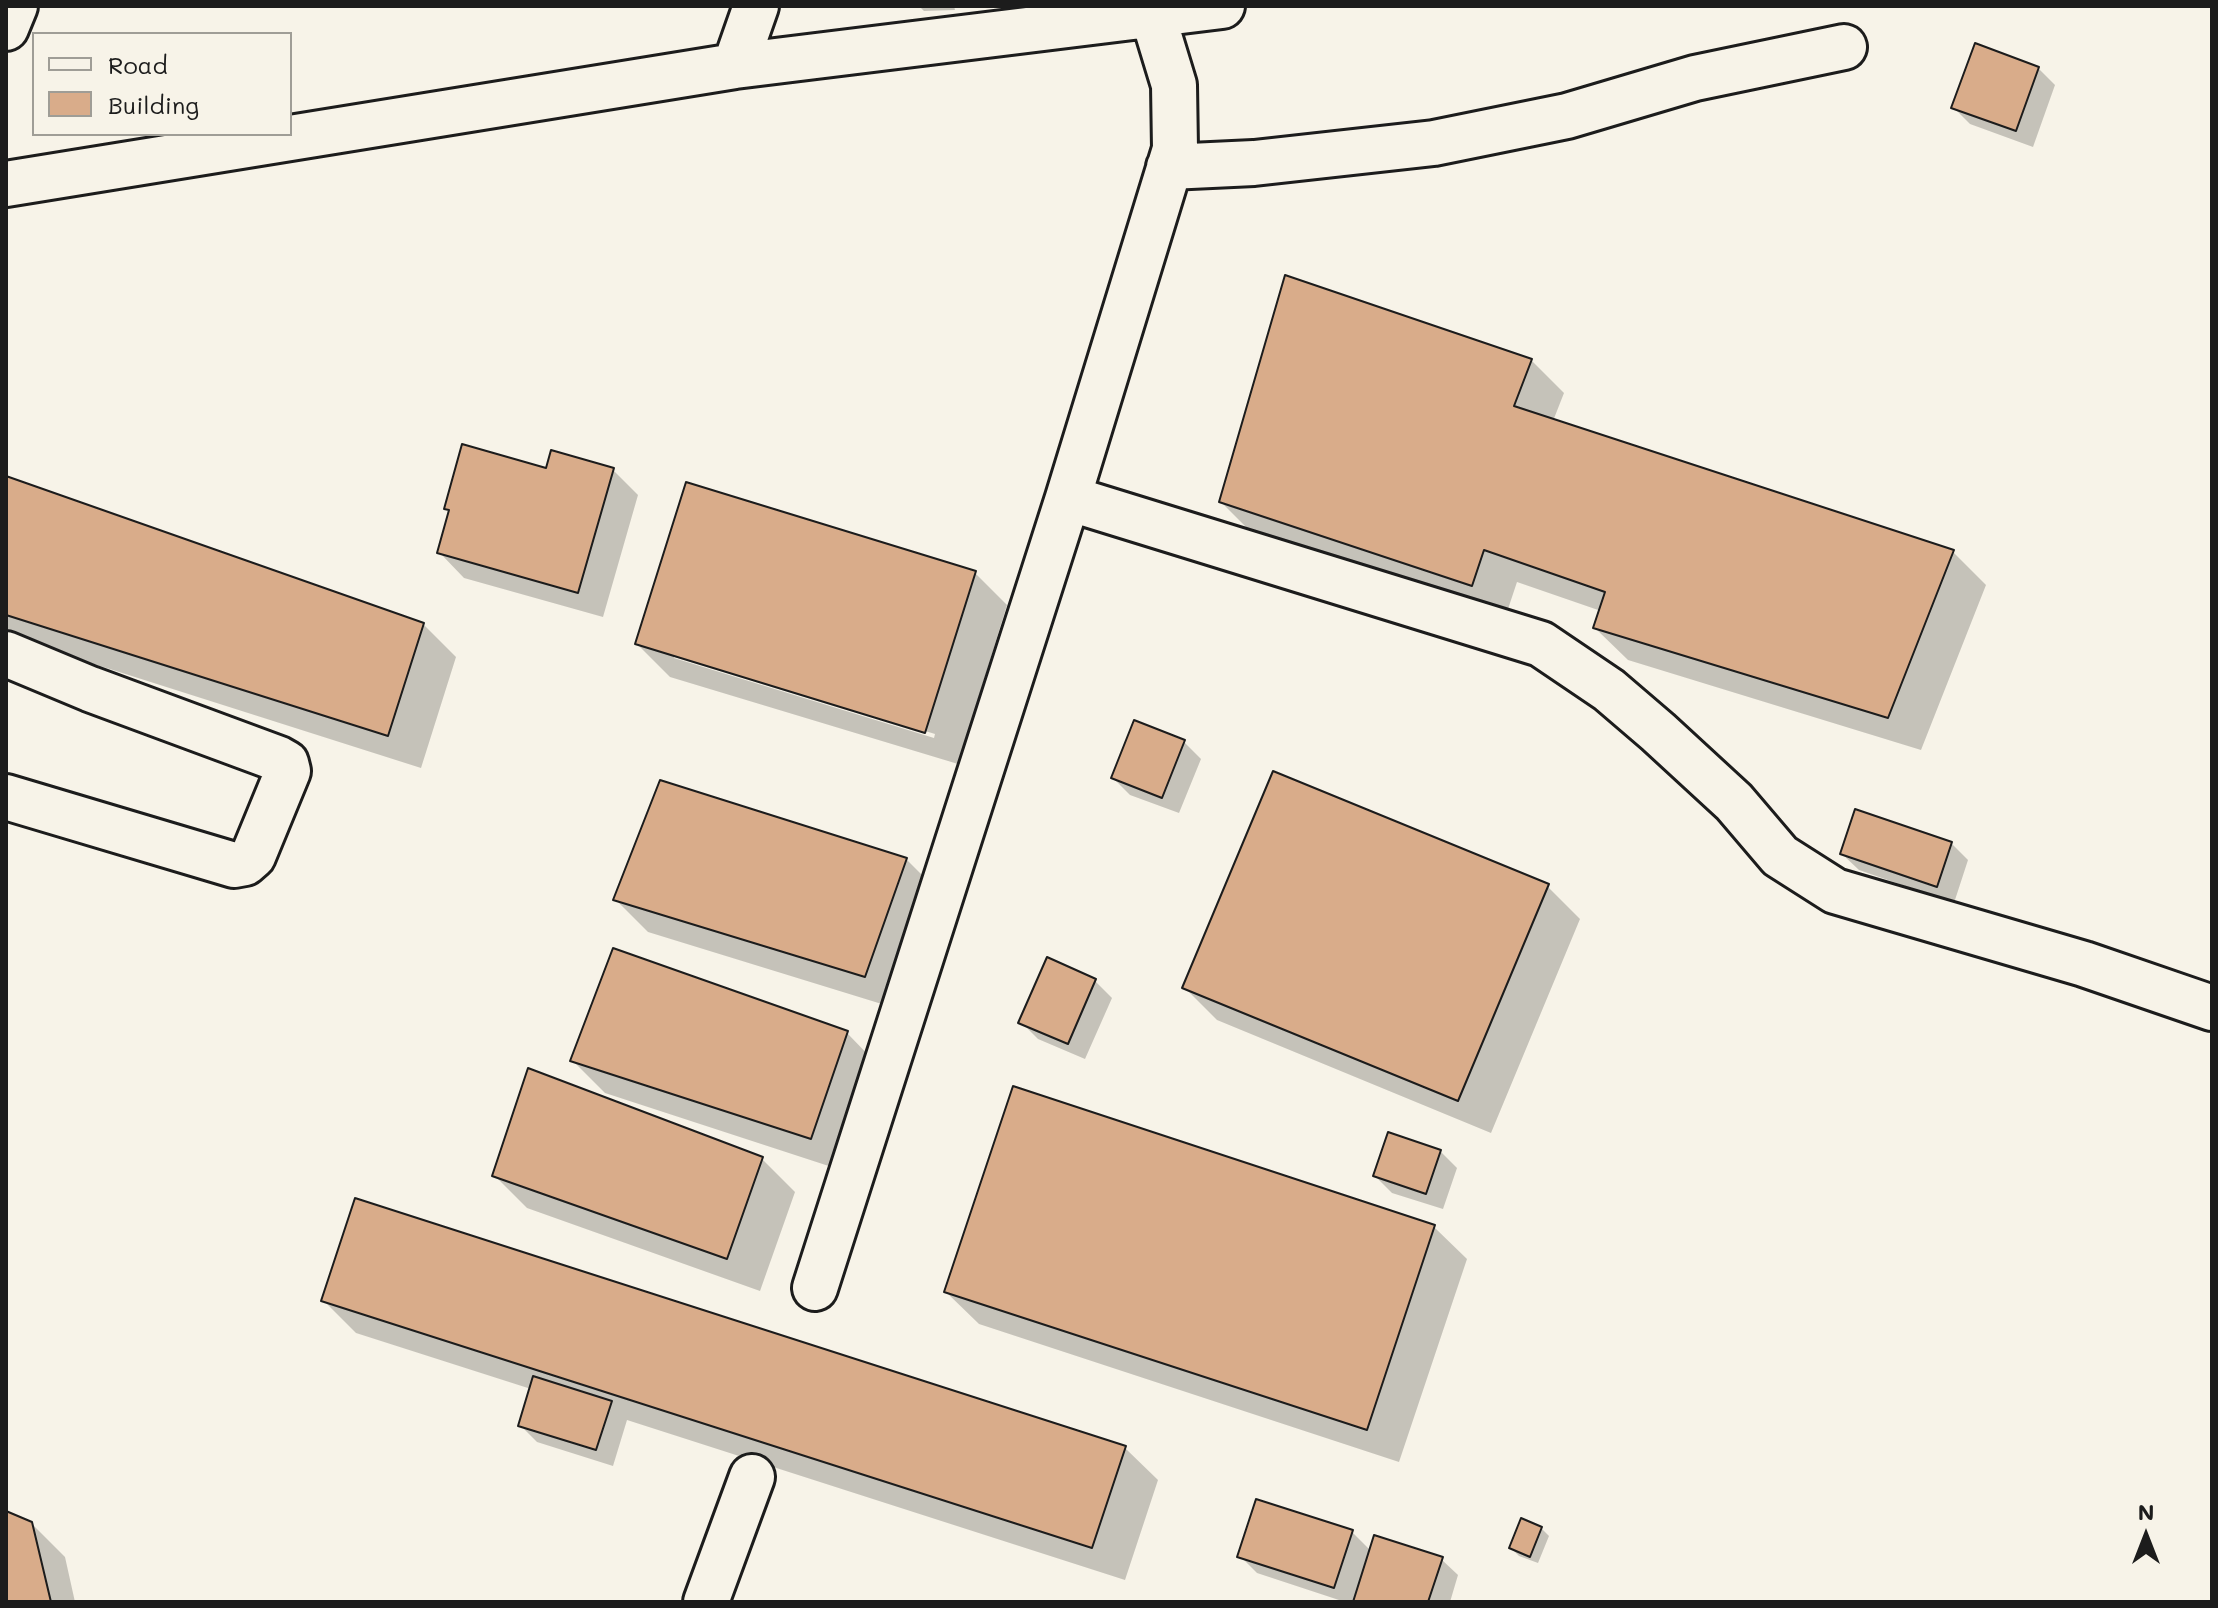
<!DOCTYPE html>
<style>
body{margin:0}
#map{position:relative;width:2218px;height:1608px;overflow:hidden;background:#f7f3e8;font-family:Mali,sans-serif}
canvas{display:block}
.frame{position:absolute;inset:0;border:8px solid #1c1c1c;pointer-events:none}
.legend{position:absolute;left:32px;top:32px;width:260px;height:104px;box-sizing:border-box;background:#f7f3e8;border:2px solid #9f9d96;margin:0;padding:10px 14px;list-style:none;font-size:24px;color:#1c1c1c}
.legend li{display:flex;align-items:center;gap:16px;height:40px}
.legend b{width:40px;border:2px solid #9f9d96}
.north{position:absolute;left:2106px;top:1496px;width:80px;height:80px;-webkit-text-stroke:6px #f7f3e8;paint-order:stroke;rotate:0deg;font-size:22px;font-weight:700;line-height:32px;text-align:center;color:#1c1c1c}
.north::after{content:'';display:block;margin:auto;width:28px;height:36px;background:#1c1c1c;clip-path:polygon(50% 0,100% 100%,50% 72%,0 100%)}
</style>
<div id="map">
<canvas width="2218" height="1608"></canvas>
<div class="frame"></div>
<ul class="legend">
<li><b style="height:10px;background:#f7f3e8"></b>Road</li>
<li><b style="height:22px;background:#d9ac8a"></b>Building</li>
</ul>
<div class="north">N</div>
</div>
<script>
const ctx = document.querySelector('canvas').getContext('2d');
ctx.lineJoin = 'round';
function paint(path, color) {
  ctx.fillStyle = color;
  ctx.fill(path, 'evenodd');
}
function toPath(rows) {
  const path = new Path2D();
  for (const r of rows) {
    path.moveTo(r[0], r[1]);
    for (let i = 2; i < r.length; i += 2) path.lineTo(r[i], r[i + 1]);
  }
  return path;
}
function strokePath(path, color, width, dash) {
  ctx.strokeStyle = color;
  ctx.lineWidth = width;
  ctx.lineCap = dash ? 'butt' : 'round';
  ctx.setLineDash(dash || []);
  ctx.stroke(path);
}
paint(toPath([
 [919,6,954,6,955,10,924,11],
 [2038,68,2055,85,2033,147,1970,124,1953,107],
 [1531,360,1564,393,1553,421,1953,552,1986,585,1921,750,1628,660,1595,628,1601,611,1517,582,1505,618,1254,535,1221,502],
 [613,470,638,495,603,617,464,578,439,552,450,512,446,508,547,471],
 [6,478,423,624,456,657,421,768,6,636],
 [974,572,1007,605,958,764,670,677,637,644],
 [674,654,935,734,934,738,674,658],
 [1184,742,1201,759,1179,813,1130,795,1113,778],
 [1951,843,1968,860,1954,903,1859,870,1842,854],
 [906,859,939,892,898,1009,648,932,615,899],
 [1547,886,1580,919,1491,1133,1217,1020,1184,987],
 [1095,981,1112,998,1085,1059,1038,1039,1021,1022],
 [847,1033,879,1066,844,1171,605,1093,573,1061],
 [529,1070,762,1159,795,1192,760,1291,527,1208,494,1175],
 [1440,1151,1457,1168,1443,1209,1392,1193,1375,1176],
 [1434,1227,1467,1259,1399,1462,979,1324,946,1292],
 [323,1300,1125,1448,1158,1480,1125,1580,627,1420,613,1466,537,1442,520,1425,531,1389,356,1333],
 [6,1513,31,1523,65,1557,75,1602,6,1602],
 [1541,1528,1549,1536,1538,1563,1519,1556,1511,1548],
 [1352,1532,1371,1551,1441,1559,1458,1575,1450,1602,1345,1602,1257,1573,1240,1556]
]), '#0003');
const building = toPath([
 [1975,43,2039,67,2016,131,1951,108,1975,43],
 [1285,275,1532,359,1514,406,1954,550,1888,718,1593,628,1605,592,1484,550,1472,586,1219,502,1285,275],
 [462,444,546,468,551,450,614,468,578,593,437,553,449,510,444,509,462,444],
 [6,476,424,623,388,736,6,615,6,476],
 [686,482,976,571,925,733,635,644,686,482],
 [1134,720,1185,740,1162,798,1111,778,1134,720],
 [1273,771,1549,884,1458,1101,1182,988,1273,771],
 [660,780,907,858,865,977,613,900,660,780],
 [1855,809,1952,842,1937,887,1840,854,1855,809],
 [613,948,848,1031,811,1139,570,1061,613,948],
 [1047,957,1096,979,1068,1044,1018,1023,1047,957],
 [528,1068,763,1157,727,1259,492,1176,528,1068],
 [1013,1086,1435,1225,1367,1430,944,1292,1013,1086],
 [1388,1132,1441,1150,1426,1194,1373,1176,1388,1132],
 [355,1198,1126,1446,1092,1548,321,1301,355,1198],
 [533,1376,612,1401,596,1450,518,1426,533,1376],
 [1256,1499,1353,1530,1334,1588,1237,1557,1256,1499],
 [6,1511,32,1522,51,1602,6,1602,6,1511],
 [1521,1518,1542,1527,1530,1557,1509,1548,1521,1518],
 [1374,1535,1443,1557,1428,1602,1353,1602,1374,1535]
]);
paint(building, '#d9ac8a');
strokePath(building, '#1c1c1c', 2);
const minor = toPath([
 [6,28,15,6],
 [735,66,756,6],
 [1169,167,1254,163,1434,143,1567,116,1695,78,1844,47],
 [6,184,735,66,1222,6],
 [1068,498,1541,644,1609,690,1658,732,1734,802,1780,856,1835,891,2084,964,2212,1008],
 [6,654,90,689,279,759,286,763,288,771,253,856,245,863,234,865,6,797],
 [815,1288,1068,498,1175,149,1174,85,1153,16],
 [706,1602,752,1477]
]);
strokePath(minor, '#1c1c1c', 50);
strokePath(minor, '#f7f3e8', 44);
</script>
